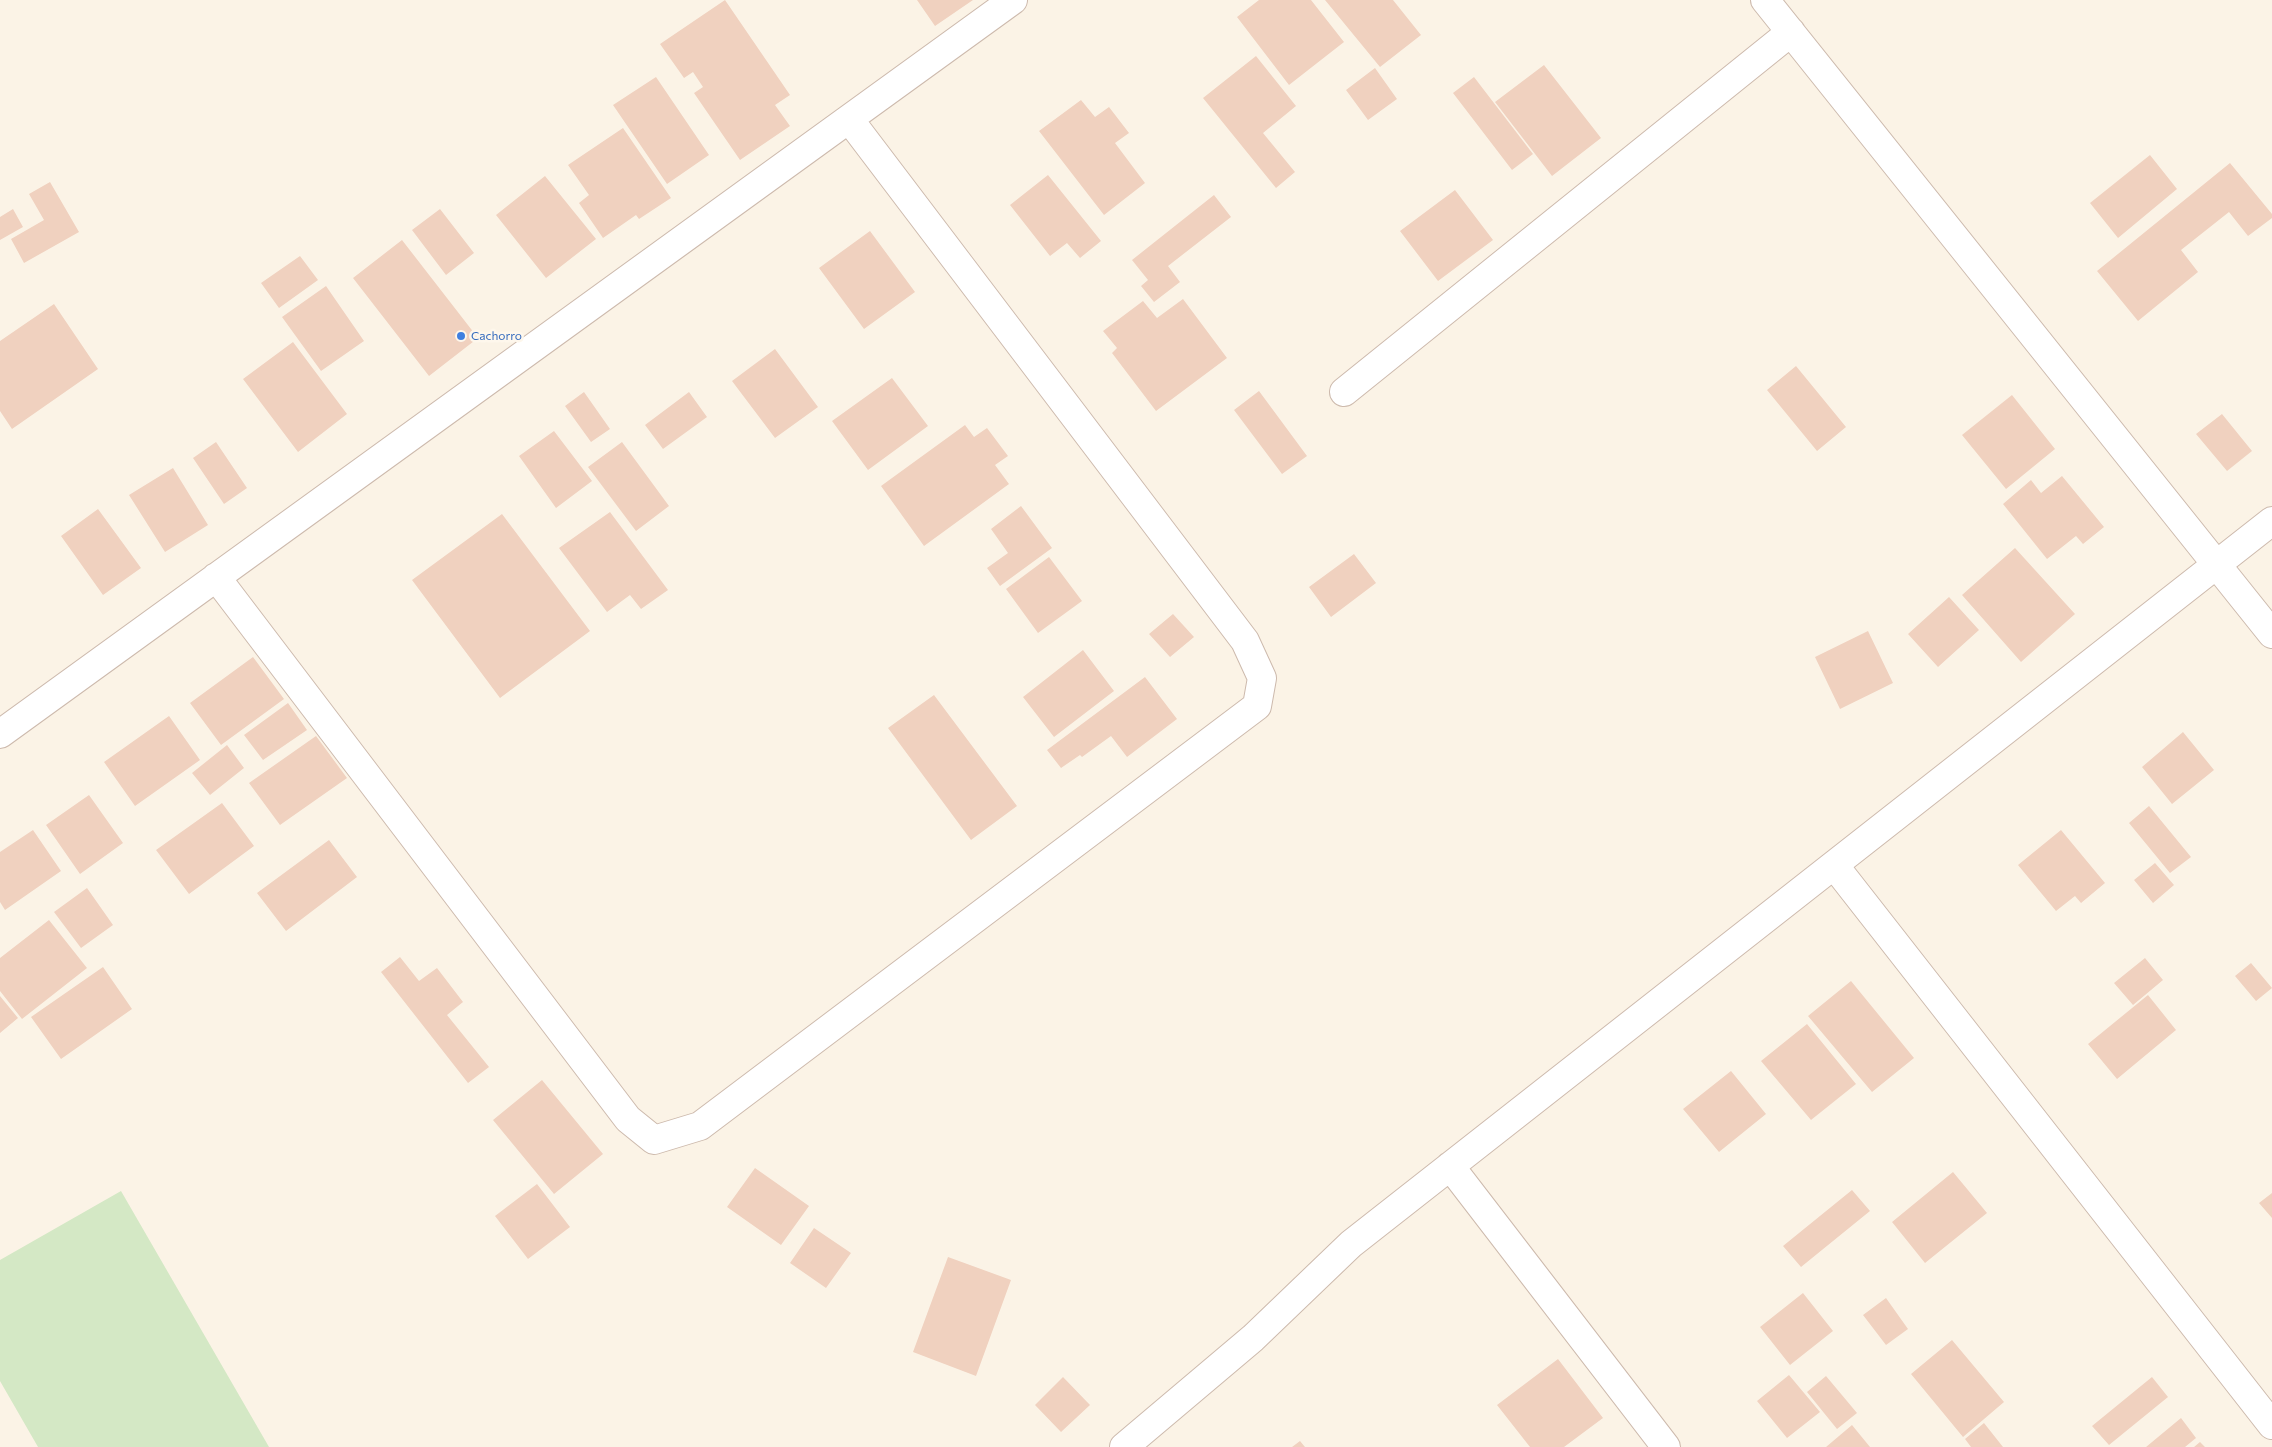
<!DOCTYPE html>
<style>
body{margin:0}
canvas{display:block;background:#fbf3e6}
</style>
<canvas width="2272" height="1447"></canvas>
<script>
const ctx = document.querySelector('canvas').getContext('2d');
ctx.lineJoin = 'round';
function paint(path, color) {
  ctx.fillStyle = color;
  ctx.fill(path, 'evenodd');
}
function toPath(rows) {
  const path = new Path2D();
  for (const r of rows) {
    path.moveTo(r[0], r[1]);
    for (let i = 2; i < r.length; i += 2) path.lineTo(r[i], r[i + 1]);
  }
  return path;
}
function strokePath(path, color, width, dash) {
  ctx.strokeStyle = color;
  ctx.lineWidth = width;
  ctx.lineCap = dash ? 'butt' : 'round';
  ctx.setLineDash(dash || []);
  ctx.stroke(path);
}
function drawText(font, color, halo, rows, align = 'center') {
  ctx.font = font + ' Commissioner,sans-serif';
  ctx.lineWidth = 5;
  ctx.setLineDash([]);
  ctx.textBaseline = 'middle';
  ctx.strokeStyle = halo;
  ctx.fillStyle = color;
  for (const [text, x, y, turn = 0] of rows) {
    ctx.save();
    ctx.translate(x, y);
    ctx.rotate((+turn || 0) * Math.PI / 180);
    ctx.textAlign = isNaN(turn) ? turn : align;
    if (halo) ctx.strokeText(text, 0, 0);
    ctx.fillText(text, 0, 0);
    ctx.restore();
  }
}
paint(toPath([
 [121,1191,269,1447,38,1447,0,1381,0,1260]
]), '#d4e8c5');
paint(toPath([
 [725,0,790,95,775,105,790,126,740,160,694,93,703,87,693,72,684,78,660,44],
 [917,0,973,0,935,26],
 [1259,0,1311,0,1344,42,1289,85,1237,17],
 [1325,0,1393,0,1421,35,1380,67],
 [1256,56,1296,106,1263,133,1295,172,1276,188,1203,98],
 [1544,65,1601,138,1552,176,1495,102],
 [1375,68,1397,99,1368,120,1346,90],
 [656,77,709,155,667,184,613,105],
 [1474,77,1533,154,1512,170,1453,93],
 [1081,100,1095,117,1109,107,1129,133,1115,143,1145,183,1104,215,1039,131],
 [623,128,671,198,639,219,636,215,603,238,579,203,589,195,568,165],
 [2150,155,2177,189,2118,238,2090,203],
 [2230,163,2272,214,2272,218,2248,236,2229,212,2181,250,2198,272,2138,321,2097,271],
 [1048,175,1101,241,1080,258,1067,243,1050,256,1010,205],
 [545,176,596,239,546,278,496,215],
 [50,182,79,232,24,263,11,239,44,220,29,194],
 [1455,190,1493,240,1438,281,1400,231],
 [1214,195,1231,217,1168,266,1180,282,1154,302,1141,286,1148,280,1132,260],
 [13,209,23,227,0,240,0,217],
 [440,209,474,253,446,275,412,230],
 [870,231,915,292,864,329,819,268],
 [402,240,478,338,429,376,353,278],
 [300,256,318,280,279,308,261,283],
 [326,286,364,341,321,371,282,317],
 [1183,299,1227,358,1156,411,1112,353,1117,348,1103,331,1143,301,1157,318],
 [54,304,98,369,12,429,0,411,0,341],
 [293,342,347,414,298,452,243,379],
 [775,349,818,407,775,438,732,381],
 [1796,366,1846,427,1817,451,1767,390],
 [892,378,928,426,868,470,832,421],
 [1259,391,1307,456,1282,474,1234,410],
 [584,392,610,429,591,442,565,406],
 [689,392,707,417,663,449,645,425],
 [2012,395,2055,449,2006,489,1962,435],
 [2222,414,2252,451,2227,471,2196,434],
 [965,425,974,437,987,428,1008,456,995,465,1009,484,924,546,881,486],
 [554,431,592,481,556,508,519,456],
 [216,442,247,488,224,504,193,458],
 [622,442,669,506,636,531,588,467],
 [173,468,208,525,165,552,129,495],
 [2062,476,2104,527,2083,544,2076,536,2047,559,2003,504,2031,480,2041,493],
 [1021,506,1052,548,1000,586,987,568,1008,553,991,529],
 [98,509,141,568,103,595,61,536],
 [610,512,668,590,641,609,630,595,607,612,559,548],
 [502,514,590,631,500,698,412,580],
 [2015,548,2075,614,2021,662,1962,595],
 [1354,554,1376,583,1331,617,1309,587],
 [1049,557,1082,601,1038,633,1006,589],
 [1949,597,1979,630,1938,667,1908,634],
 [1173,614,1194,637,1170,657,1149,634],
 [1868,631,1893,683,1840,709,1815,657],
 [1083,650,1114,691,1054,737,1023,697],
 [253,657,284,699,221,745,190,703],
 [1145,677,1177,719,1127,757,1111,736,1082,757,1080,755,1061,768,1047,750],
 [934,695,1017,806,971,840,888,728],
 [288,703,307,730,263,760,244,735],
 [169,716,200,760,135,806,104,762],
 [2183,732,2214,770,2172,804,2142,767],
 [316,736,347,778,280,825,249,783],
 [227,745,244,768,210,795,192,773],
 [89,795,123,843,80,874,46,825],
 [222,803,254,846,189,894,156,850],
 [2149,806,2191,857,2170,873,2129,823],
 [33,830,61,871,5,910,0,902,0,852],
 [2061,830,2105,883,2081,903,2075,896,2056,911,2018,865],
 [329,840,357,877,286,931,257,893],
 [2155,863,2174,885,2153,903,2134,880],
 [87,888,113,925,81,948,54,912],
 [49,920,87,968,22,1019,0,991,0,958],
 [400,957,419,981,437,968,463,1002,447,1015,489,1067,468,1083,381,972],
 [2145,958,2163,980,2133,1005,2114,983],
 [2251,963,2272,988,2256,1001,2235,976],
 [103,967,132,1009,61,1059,31,1017],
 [1851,981,1914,1058,1872,1092,1808,1016],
 [2148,995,2176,1030,2117,1079,2088,1044],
 [0,996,18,1018,0,1033],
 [1807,1024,1856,1084,1811,1120,1761,1061],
 [1731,1071,1766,1114,1719,1152,1683,1109],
 [542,1080,603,1154,554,1194,493,1120],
 [755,1168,809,1206,781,1245,727,1207],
 [1953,1172,1987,1213,1925,1263,1892,1222],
 [537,1184,570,1227,528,1259,495,1216],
 [1852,1190,1870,1211,1801,1267,1783,1246],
 [2272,1193,2272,1218,2259,1203],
 [814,1228,851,1253,826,1288,790,1263],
 [948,1257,1011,1280,976,1376,913,1352],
 [1803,1293,1833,1331,1790,1365,1760,1327],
 [1886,1298,1908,1329,1886,1345,1863,1315],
 [1952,1340,2004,1402,1963,1437,1911,1374],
 [1558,1359,1603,1418,1564,1447,1530,1447,1497,1405],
 [1789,1375,1820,1412,1787,1438,1757,1401],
 [1826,1376,1857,1413,1837,1429,1807,1392],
 [1063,1377,1090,1405,1061,1432,1035,1405],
 [2152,1377,2168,1397,2109,1445,2092,1426],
 [2181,1418,2196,1438,2185,1447,2146,1447],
 [1984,1423,2003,1447,1971,1447,1965,1439],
 [1852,1425,1870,1447,1826,1447],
 [1300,1441,1305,1447,1292,1447],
 [2200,1442,2205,1447,2194,1447]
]), '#f0d1bf');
const minor = toPath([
 [1765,0,2272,634],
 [1344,392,1791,32],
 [216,577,628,1119,654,1140,700,1126,1257,706,1262,678,1245,641,849,119],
 [0,734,1013,0],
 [1834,865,2272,1425],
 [1450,1166,1666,1447],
 [1124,1447,1253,1338,1351,1244,2272,521]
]);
strokePath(minor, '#cdbaad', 30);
strokePath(minor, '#fff', 28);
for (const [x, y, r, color] of [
 [461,336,5,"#3f7fe0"]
]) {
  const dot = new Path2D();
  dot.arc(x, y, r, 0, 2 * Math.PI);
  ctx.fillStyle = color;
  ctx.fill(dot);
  strokePath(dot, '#fef7ec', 2);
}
drawText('12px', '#366cbe', '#fef7ec', [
 ["Cachorro",471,336]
], 'left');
</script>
